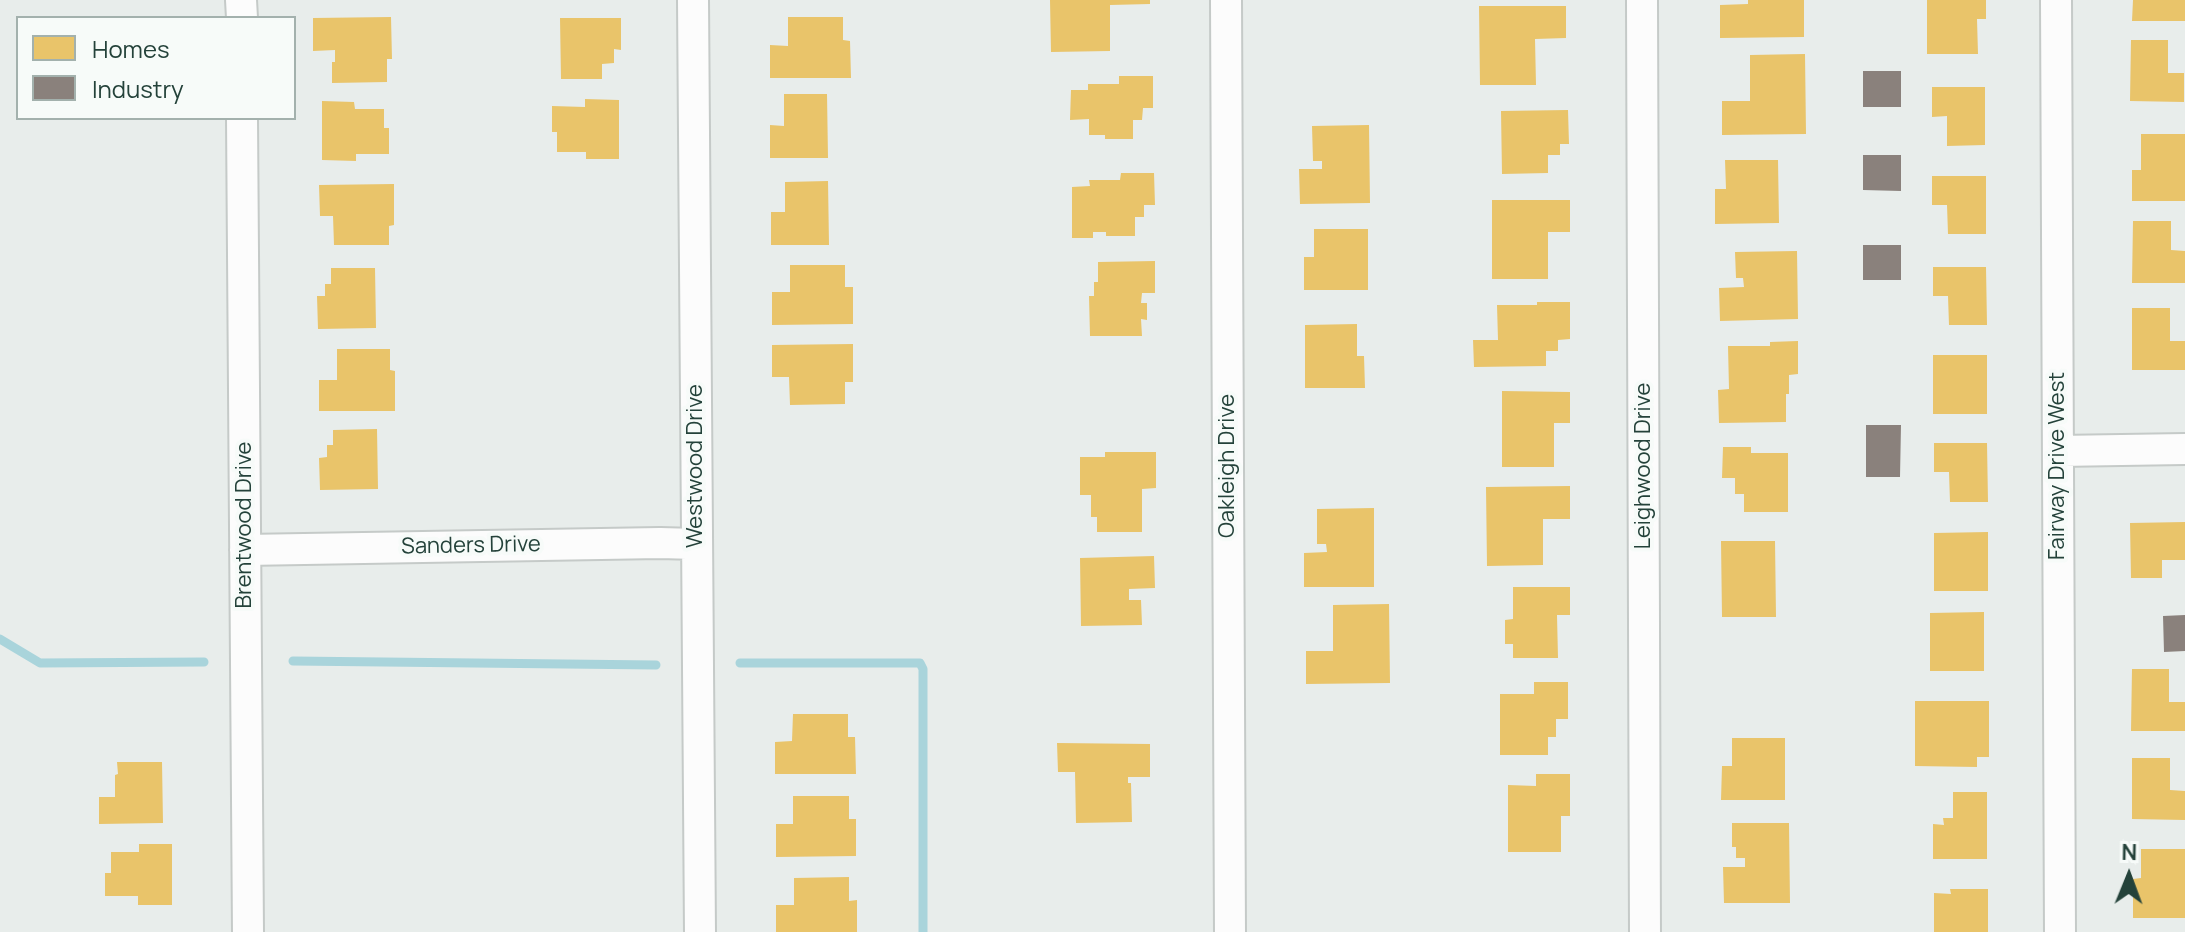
<!DOCTYPE html>
<style>
body{margin:0}
#map{position:relative;width:2185px;height:932px;overflow:hidden;background:#e8edeb;font-family:Manrope,sans-serif}
canvas{display:block}
.legend{position:absolute;left:16px;top:16px;width:280px;height:104px;box-sizing:border-box;background:#f7fbf9;border:2px solid #a3b1ad;margin:0;padding:10px 14px;list-style:none;font-size:24px;color:#24423a}
.legend li{display:flex;align-items:center;gap:16px;height:40px}
.legend b{width:40px;border:2px solid #a3b1ad}
.north{position:absolute;left:2089px;top:836px;width:80px;height:80px;-webkit-text-stroke:6px #f7fbf9;paint-order:stroke;rotate:1deg;font-size:22px;font-weight:700;line-height:32px;text-align:center;color:#24423a}
.north::after{content:'';display:block;margin:auto;width:28px;height:36px;background:#24423a;clip-path:polygon(50% 0,100% 100%,50% 72%,0 100%)}
</style>
<div id="map">
<canvas width="2185" height="932"></canvas>
<ul class="legend">
<li><b style="height:22px;background:#e9c46a"></b>Homes</li>
<li><b style="height:22px;background:#8a817c"></b>Industry</li>
</ul>
<div class="north">N</div>
</div>
<script>
const ctx = document.querySelector('canvas').getContext('2d');
ctx.lineJoin = 'round';
function paint(path, color) {
  ctx.fillStyle = color;
  ctx.fill(path, 'evenodd');
}
function toPath(rows) {
  const path = new Path2D();
  for (const r of rows) {
    path.moveTo(r[0], r[1]);
    for (let i = 2; i < r.length; i += 2) path.lineTo(r[i], r[i + 1]);
  }
  return path;
}
function strokePath(path, color, width, dash) {
  ctx.strokeStyle = color;
  ctx.lineWidth = width;
  ctx.lineCap = dash ? 'butt' : 'round';
  ctx.setLineDash(dash || []);
  ctx.stroke(path);
}
function drawText(font, color, halo, rows, align = 'center') {
  ctx.font = font + ' Manrope,sans-serif';
  ctx.lineWidth = 8;
  ctx.setLineDash([]);
  ctx.textBaseline = 'middle';
  ctx.strokeStyle = halo;
  ctx.fillStyle = color;
  for (const [text, x, y, turn = 0] of rows) {
    ctx.save();
    ctx.translate(x, y);
    ctx.rotate((+turn || 0) * Math.PI / 180);
    ctx.textAlign = isNaN(turn) ? turn : align;
    if (halo) ctx.strokeText(text, 0, 0);
    ctx.fillText(text, 0, 0);
    ctx.restore();
  }
}
paint(toPath([
 [1050,0,1150,0,1150,4,1110,5,1110,51,1051,52],
 [1748,0,1804,0,1804,37,1720,38,1720,5,1748,4],
 [1927,0,1986,0,1986,19,1977,19,1978,54,1927,54],
 [2133,0,2185,0,2185,21,2132,21],
 [1479,6,1566,6,1566,38,1535,39,1536,85,1480,85],
 [391,17,392,59,387,59,387,82,332,83,332,62,335,62,335,50,313,51,313,18],
 [788,17,843,17,843,40,850,41,851,78,770,78,770,45,788,46],
 [560,18,621,18,621,50,614,49,614,63,602,64,602,79,561,79],
 [2131,40,2168,40,2168,73,2184,73,2184,102,2130,101],
 [1805,54,1806,134,1722,135,1722,101,1750,101,1750,55],
 [1119,76,1153,76,1153,108,1143,108,1142,120,1133,120,1133,139,1105,139,1105,135,1089,135,1089,119,1070,120,1071,90,1088,90,1088,84,1119,84],
 [1932,87,1985,87,1985,145,1947,146,1947,116,1932,117],
 [784,94,827,94,828,158,770,158,770,125,784,126],
 [585,99,619,100,619,159,586,159,586,152,557,152,557,132,552,132,552,106,585,107],
 [322,101,354,102,355,109,384,109,384,128,389,128,389,154,356,154,356,161,322,160],
 [1568,110,1569,144,1560,144,1560,155,1548,155,1548,173,1502,174,1501,111],
 [1369,125,1370,203,1300,204,1299,169,1322,169,1322,161,1313,161,1312,126],
 [2141,134,2185,134,2185,201,2132,201,2132,170,2141,170],
 [1725,160,1778,160,1779,223,1715,224,1715,189,1726,189],
 [1121,173,1154,173,1155,205,1144,205,1144,217,1135,217,1135,236,1106,236,1106,232,1093,232,1093,238,1072,238,1072,187,1090,186,1089,180,1120,180],
 [1932,176,1986,176,1986,234,1948,234,1947,205,1932,205],
 [828,181,829,245,771,245,771,212,785,212,785,182],
 [394,184,394,225,389,226,389,245,334,245,333,216,320,216,319,185],
 [1492,200,1570,200,1570,232,1548,232,1548,279,1492,279],
 [2133,221,2171,221,2171,250,2185,251,2185,283,2132,283],
 [1314,229,1368,229,1368,290,1304,290,1304,257,1314,257],
 [1797,251,1798,319,1720,321,1719,288,1744,287,1743,278,1736,278,1735,252],
 [1155,261,1155,293,1142,293,1141,303,1147,303,1147,320,1141,319,1142,336,1090,336,1089,296,1094,296,1094,282,1098,282,1098,262],
 [790,265,845,265,845,287,853,287,853,324,772,325,772,292,790,292],
 [1933,267,1986,267,1987,325,1949,325,1948,296,1933,296],
 [331,268,375,268,376,328,318,329,317,296,325,296,325,284,331,284],
 [1537,302,1570,302,1570,339,1558,340,1558,351,1546,351,1546,366,1474,367,1473,340,1498,340,1497,305,1537,305],
 [2132,308,2170,308,2170,341,2185,341,2185,370,2132,370],
 [1357,324,1357,356,1364,356,1365,388,1305,388,1305,325],
 [1798,341,1798,374,1789,375,1789,394,1786,394,1786,422,1719,423,1718,390,1729,389,1728,346,1770,346,1770,342],
 [853,344,853,382,845,382,845,404,790,405,789,377,772,377,772,345],
 [337,349,390,349,390,370,395,371,395,411,319,411,319,380,337,380],
 [1933,355,1987,355,1987,414,1933,414],
 [1502,391,1570,392,1570,423,1554,423,1554,467,1502,467],
 [377,429,378,489,320,490,319,458,327,457,327,445,333,445,333,430],
 [1934,443,1987,443,1988,502,1950,502,1949,472,1934,472],
 [1723,447,1751,447,1751,453,1788,453,1788,512,1744,512,1744,494,1735,494,1735,478,1722,478],
 [1105,452,1156,452,1156,488,1142,489,1142,532,1097,532,1097,517,1091,517,1091,495,1080,495,1080,457,1105,457],
 [1570,486,1570,519,1543,519,1543,565,1487,566,1486,487],
 [1374,508,1374,587,1304,587,1304,553,1327,552,1326,544,1317,544,1317,509],
 [2185,522,2185,560,2162,560,2162,578,2131,578,2130,523],
 [1988,532,1988,591,1934,591,1934,533],
 [1721,541,1775,541,1776,617,1722,617],
 [1154,556,1155,588,1129,589,1129,600,1141,600,1142,625,1081,626,1080,558],
 [1513,587,1570,587,1570,615,1557,615,1558,658,1513,658,1513,644,1505,644,1505,620,1513,619],
 [1389,604,1390,683,1306,684,1306,651,1333,651,1333,605],
 [1984,612,1984,671,1930,671,1930,613],
 [2132,669,2169,669,2169,702,2185,702,2185,731,2131,731],
 [1534,682,1568,682,1568,719,1556,719,1556,737,1548,737,1548,755,1500,755,1500,694,1534,694],
 [1915,701,1989,701,1989,757,1977,757,1977,767,1915,766],
 [793,714,848,714,848,737,855,737,856,774,775,774,775,742,792,741],
 [1732,738,1785,738,1785,800,1721,800,1722,766,1732,766],
 [1057,743,1150,744,1150,777,1128,777,1128,783,1131,783,1132,822,1076,823,1075,772,1058,772],
 [2132,758,2170,758,2170,790,2185,791,2185,820,2132,819],
 [117,762,162,762,163,823,99,824,99,797,115,797,115,775,118,774],
 [1536,774,1570,774,1570,816,1561,816,1561,852,1508,852,1508,785,1536,786],
 [1953,792,1987,792,1987,859,1933,859,1933,824,1944,825,1943,818,1953,818],
 [793,796,849,796,849,819,856,819,856,856,776,857,776,824,793,824],
 [1732,823,1789,823,1790,903,1724,903,1723,867,1745,867,1745,858,1736,858,1736,847,1732,847],
 [139,844,172,844,172,905,138,905,138,896,105,896,105,873,111,873,111,852,139,852],
 [2141,849,2185,849,2185,918,2133,918,2133,879,2141,878],
 [849,877,849,901,857,900,857,932,776,932,776,905,794,905,794,878],
 [1950,889,1988,889,1988,932,1934,932,1934,893,1951,894]
]), '#e9c46a');
paint(toPath([
 [1863,71,1901,71,1901,107,1863,107],
 [1863,155,1901,155,1901,191,1863,190],
 [1863,245,1901,245,1901,280,1863,280],
 [1866,425,1901,425,1900,477,1866,477],
 [2185,615,2185,651,2164,652,2163,616]
]), '#8a817c');
strokePath(toPath([
 [0,639,40,663,204,662],
 [293,661,656,665],
 [740,663,920,663,923,669,923,932]
]), '#a9d4db', 9);
const minor = toPath([
 [241,0,242,18],
 [693,0,700,932],
 [1226,0,1230,932],
 [1642,0,1645,932],
 [2056,0,2060,932],
 [242,118,248,932],
 [2058,451,2185,449],
 [245,550,660,543,696,544]
]);
strokePath(minor, '#c5cac8', 34);
strokePath(minor, '#fcfcfc', 30);
drawText('22px', '#24423a', '#f7fbf9', [
 ["Westwood Drive",696,466,-90],
 ["Oakleigh Drive",1228,466,-90],
 ["Leighwood Drive",1644,466,-90],
 ["Fairway Drive West",2058,466,-90],
 ["Brentwood Drive",245,525,-90],
 ["Sanders Drive",471,546,-1]
]);
</script>
